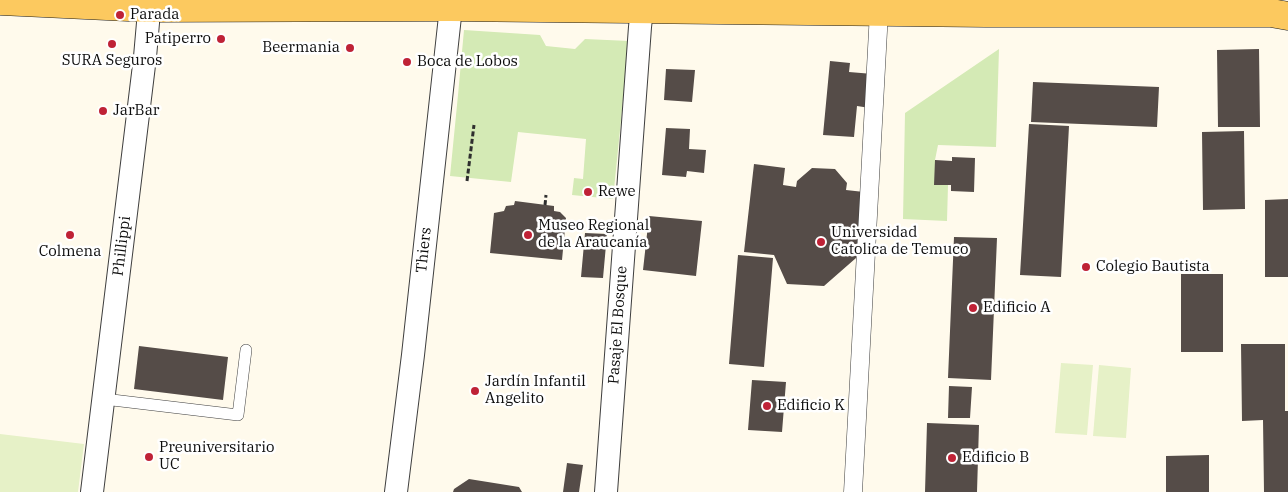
<!DOCTYPE html>
<meta charset="utf-8">
<style>
body{margin:0}
canvas{display:block;background:#fffaec}
</style>
<canvas width="1288" height="492"></canvas>
<script>
const ctx = document.querySelector('canvas').getContext('2d');
ctx.lineJoin = 'round';
function paint(path, color) {
  ctx.fillStyle = color;
  ctx.fill(path, 'evenodd');
}
function toPath(rows) {
  const path = new Path2D();
  for (const r of rows) {
    path.moveTo(r[0], r[1]);
    for (let i = 2; i < r.length; i += 2) path.lineTo(r[i], r[i + 1]);
  }
  return path;
}
function strokePath(path, color, width, dash) {
  ctx.strokeStyle = color;
  ctx.lineWidth = width;
  ctx.lineCap = dash ? 'butt' : 'round';
  ctx.setLineDash(dash || []);
  ctx.stroke(path);
}
function drawText(font, color, halo, rows, align = 'center') {
  ctx.font = font + ' "IBM Plex Serif",serif';
  ctx.lineWidth = 5;
  ctx.setLineDash([]);
  ctx.textBaseline = 'middle';
  ctx.strokeStyle = halo;
  ctx.fillStyle = color;
  for (const [text, x, y, turn = 0] of rows) {
    ctx.save();
    ctx.translate(x, y);
    ctx.rotate((+turn || 0) * Math.PI / 180);
    ctx.textAlign = isNaN(turn) ? turn : align;
    if (halo) ctx.strokeText(text, 0, 0);
    ctx.fillText(text, 0, 0);
    ctx.restore();
  }
}
paint(toPath([
 [464,30,540,35,546,46,575,49,585,39,629,41,613,199,572,195,574,178,583,179,586,139,518,132,511,182,450,176,458,95],
 [999,49,996,147,938,145,935,160,948,185,947,221,903,219,905,113]
]), '#d4eab5');
paint(toPath([
 [1061,363,1093,365,1087,435,1055,433],
 [1099,365,1131,368,1126,438,1093,436],
 [0,434,84,444,78,492,0,492]
]), '#e6f1c7');
paint(toPath([
 [1259,49,1260,127,1218,127,1217,50],
 [830,61,850,63,849,72,873,74,870,108,857,106,854,137,823,135],
 [666,69,695,70,692,102,664,100],
 [1033,82,1159,87,1157,127,1031,122],
 [1029,124,1069,126,1061,277,1020,275],
 [666,128,690,129,689,149,706,150,704,173,687,171,686,177,662,175],
 [1244,131,1245,209,1203,210,1202,132],
 [952,157,975,158,974,192,951,191,951,185,934,185,935,160,952,161],
 [754,164,785,168,783,185,796,187,797,181,812,168,835,169,847,183,846,190,864,192,856,258,824,286,787,284,774,255,744,252],
 [1288,199,1288,277,1265,277,1265,200],
 [515,201,554,206,554,211,560,212,566,218,562,260,490,253,494,213,504,211,506,206,514,205],
 [649,216,702,221,696,276,643,270],
 [585,233,607,234,603,278,581,277],
 [954,237,997,238,991,380,948,378],
 [738,255,773,258,764,367,729,364],
 [1181,274,1223,274,1223,352,1181,352],
 [1241,344,1285,344,1285,411,1288,411,1288,492,1264,492,1263,420,1242,421],
 [139,346,228,357,223,400,134,389],
 [752,380,786,382,782,432,748,430],
 [949,386,972,387,970,418,948,418],
 [927,423,979,425,977,492,925,492],
 [1209,455,1209,492,1166,492,1166,456],
 [567,463,583,465,579,492,563,492],
 [469,479,519,487,522,492,453,492,454,489]
]), '#554c48');
const service = toPath([
 [104,399,238,415,246,350]
]);
const pedestrian = toPath([
 [853,492,879,12]
]);
const minor = toPath([
 [92,492,145,57,150,0],
 [396,492,413,355,451,7],
 [606,492,640,27,642,9]
]);
const primary = toPath([
 [0,1,149,8,451,7,986,13,1271,13,1288,16]
]);
strokePath(service, '#3f3f3f', 12);
strokePath(pedestrian, '#3f3f3f', 19);
strokePath(minor, '#3f3f3f', 24);
strokePath(primary, '#1d1d1d', 29);
strokePath(toPath([
 [467,181,474,125],
 [545,205,546,195]
]), '#2e2e2e', 3, [5, 2.5]);
strokePath(service, '#fff', 11);
strokePath(pedestrian, '#fff', 18);
strokePath(minor, '#fff', 22);
strokePath(primary, '#fcc95f', 28);
for (const [x, y, r, color] of [
 [120,15,5,"#bf2236"],
 [221,39,5,"#bf2236"],
 [112,44,5,"#bf2236"],
 [350,48,5,"#bf2236"],
 [407,62,5,"#bf2236"],
 [103,111,5,"#bf2236"],
 [588,192,5,"#bf2236"],
 [70,235,5,"#bf2236"],
 [528,235,5,"#bf2236"],
 [821,242,5,"#bf2236"],
 [1086,267,5,"#bf2236"],
 [973,308,5,"#bf2236"],
 [475,391,5,"#bf2236"],
 [767,406,5,"#bf2236"],
 [149,457,5,"#bf2236"],
 [952,458,5,"#bf2236"]
]) {
  const dot = new Path2D();
  dot.arc(x, y, r, 0, 2 * Math.PI);
  ctx.fillStyle = color;
  ctx.fill(dot);
  strokePath(dot, '#fff', 2);
}
drawText('15px', '#0c0c0c', '#fff', [
 ["Parada",130,15],
 ["Patiperro",211,39,"right"],
 ["Beermania",340,48,"right"],
 ["SURA Seguros",112,61,"center"],
 ["Boca de Lobos",417,62],
 ["JarBar",113,111],
 ["Rewe",598,192],
 ["Museo Regional",538,226],
 ["de la Araucanía",538,243],
 ["Universidad",831,233],
 ["Catolica de Temuco",831,250],
 ["Colmena",70,252,"center"],
 ["Colegio Bautista",1096,267],
 ["Edificio A",983,308],
 ["Jardín Infantil",485,382],
 ["Angelito",485,399],
 ["Edificio K",777,406],
 ["Preuniversitario",159,448],
 ["UC",159,465],
 ["Edificio B",962,458]
], 'left');
drawText('15px', '#0c0c0c', '#fff', [
 ["Phillippi",122,246,-83],
 ["Thiers",424,250,-84],
 ["Pasaje El Bosque",618,325,-86]
]);
</script>
